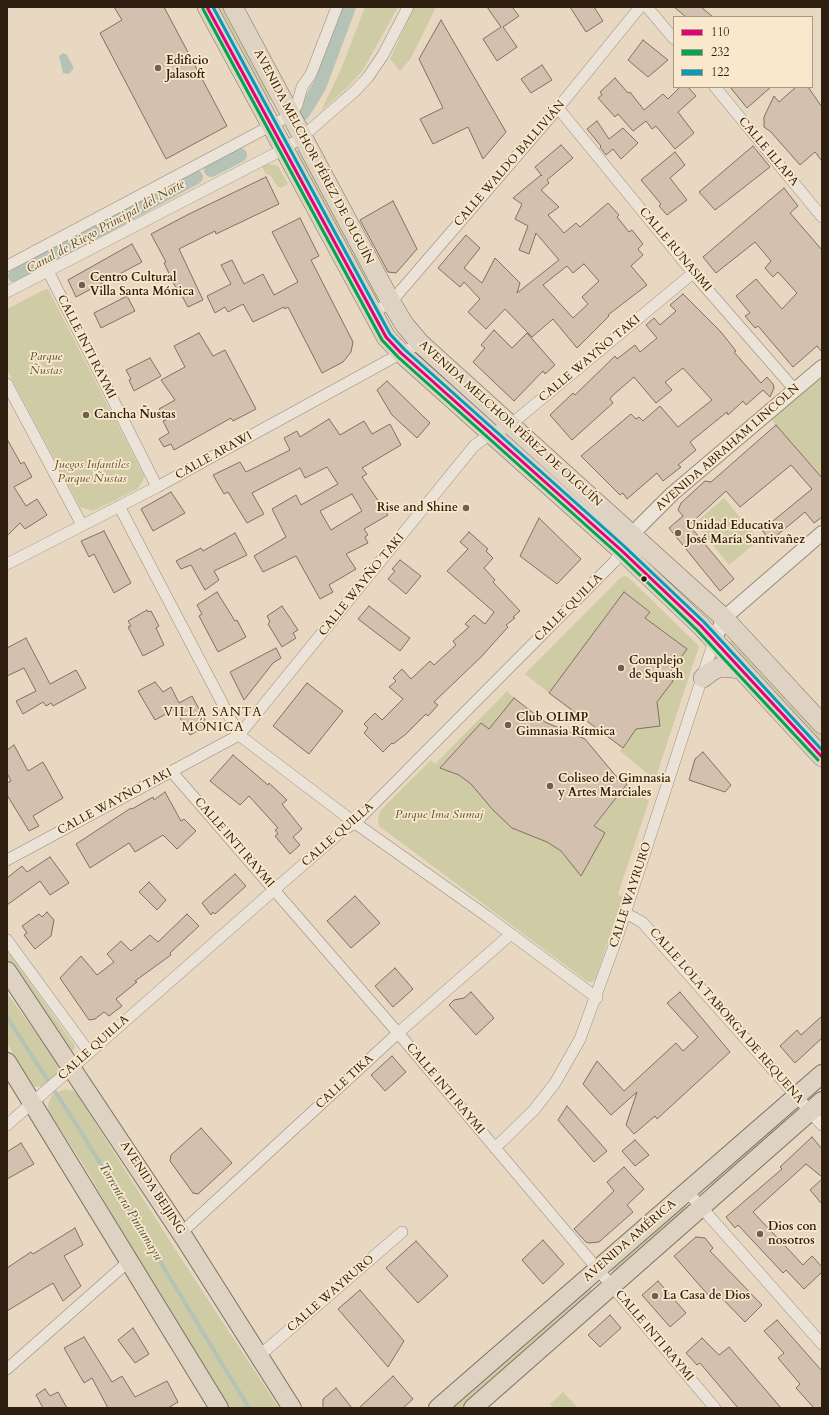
<!DOCTYPE html>
<meta charset="utf-8">
<style>
body{margin:0}
#map{position:relative;width:829px;height:1415px;overflow:hidden;background:#e8d8c1;font-family:Cardo,serif}
canvas{display:block}
.frame{position:absolute;inset:0;border:8px solid #2e1e10;pointer-events:none}
.legend{position:absolute;left:673px;top:16px;width:140px;height:72px;box-sizing:border-box;background:#fae8cc;border:1px solid #a89781;margin:0;padding:5px 7px;list-style:none;font-size:12px;color:#2e1e10}
.legend li{display:flex;align-items:center;gap:8px;height:20px}
.legend b{width:20px;border:1px solid #a89781}
</style>
<div id="map">
<canvas width="829" height="1415"></canvas>
<div class="frame"></div>
<ul class="legend">
<li><b style="height:5px;background:#e5007d"></b>110</li>
<li><b style="height:5px;background:#00a651"></b>232</li>
<li><b style="height:5px;background:#059bbb"></b>122</li>
</ul>
</div>
<script>
const ctx = document.querySelector('canvas').getContext('2d');
ctx.lineJoin = 'round';
function paint(path, color) {
  ctx.fillStyle = color;
  ctx.fill(path, 'evenodd');
}
function toPath(rows) {
  const path = new Path2D();
  for (const r of rows) {
    path.moveTo(r[0], r[1]);
    for (let i = 2; i < r.length; i += 2) path.lineTo(r[i], r[i + 1]);
  }
  return path;
}
function strokePath(path, color, width, dash) {
  ctx.strokeStyle = color;
  ctx.lineWidth = width;
  ctx.lineCap = dash ? 'butt' : 'round';
  ctx.setLineDash(dash || []);
  ctx.stroke(path);
}
function drawText(font, color, halo, rows, align = 'center') {
  ctx.font = font + ' Cardo,serif';
  ctx.lineWidth = 3.5;
  ctx.setLineDash([]);
  ctx.textBaseline = 'middle';
  ctx.strokeStyle = halo;
  ctx.fillStyle = color;
  for (const [text, x, y, turn = 0] of rows) {
    ctx.save();
    ctx.translate(x, y);
    ctx.rotate((+turn || 0) * Math.PI / 180);
    ctx.textAlign = isNaN(turn) ? turn : align;
    if (halo) ctx.strokeText(text, 0, 0);
    ctx.fillText(text, 0, 0);
    ctx.restore();
  }
}
paint(toPath([
 [216,7,222,7,272,99,267,101],
 [365,7,398,7,363,70,349,86,321,111,341,69],
 [414,7,436,7,411,58,400,71,390,59],
 [299,149,379,300,375,302,295,152],
 [267,164,278,166,288,184,281,188,277,186,271,176,265,173,262,166],
 [48,289,144,476,143,481,137,489,93,511,80,507,7,370,7,309,44,290],
 [822,376,822,479,770,418],
 [724,498,759,540,729,565,695,523],
 [624,576,628,577,699,646,655,780,620,751,636,729,660,726,657,702,673,681,667,676,687,649,645,618,650,611,624,592,549,693,525,674,620,578],
 [733,640,736,641,822,734,822,750,728,643],
 [507,691,514,698,489,729,481,723,440,768,459,775,471,784,506,822,512,828,547,842,561,851,581,875,605,833,595,826,627,784,649,801,618,894,623,897,595,980,592,982,588,982,379,826,378,820,380,811,431,760,435,764],
 [7,950,75,1046,74,1050,71,1049,7,959],
 [7,993,59,1065,57,1076,46,1086,35,1087,31,1082,7,1043],
 [65,1089,75,1091,173,1246,279,1408,229,1408,140,1265,89,1174,48,1110,48,1104,52,1095],
 [783,1117,787,1121,712,1187,709,1182],
 [685,1204,688,1208,614,1273,611,1269],
 [589,1287,594,1292,460,1408,450,1408],
 [563,1392,578,1408,553,1408,550,1404]
]), '#cfcba4');
paint(toPath([
 [63,53,67,55,74,68,69,74,63,73,59,56]
]), '#b4c3b6');
strokePath(toPath([
 [7,1017,83,1135,249,1408]
]), '#b4c3b6', 4);
strokePath(toPath([
 [303,113,319,87,349,7],
 [211,170,240,155],
 [15,276,196,177]
]), '#b4c3b6', 14);
const building = toPath([
 [114,7,164,7,227,126,166,159,100,33,122,20,114,7],
 [487,7,512,7,519,16,503,27,517,47,497,61,483,39,501,27,487,7],
 [570,7,594,7,603,21,586,32,570,7],
 [674,7,701,7,713,17,686,17,674,7],
 [441,20,506,132,483,159,468,127,433,144,420,119,443,108,419,59,441,20],
 [643,40,668,60,648,77,628,60,643,40],
 [542,65,552,80,531,93,521,79,542,65],
 [615,78,628,93,630,92,644,110,663,94,668,99,680,87,688,87,696,96,678,112,694,133,675,149,656,126,652,129,646,121,633,131,618,114,615,117,598,98,602,95,600,92,615,78],
 [730,87,771,87,747,108,730,87],
 [796,87,808,87,822,107,822,161,815,152,800,165,771,132,764,127,764,117,774,96,779,102,796,87],
 [597,121,609,139,623,128,638,143,621,159,613,149,606,155,600,147,601,146,587,129,597,121],
 [561,145,573,158,547,180,549,183,541,190,559,207,548,215,564,233,576,223,580,227,608,203,619,215,617,217,629,232,632,230,643,244,638,249,643,255,631,266,647,285,608,315,609,316,577,348,553,319,532,337,505,309,486,329,468,312,480,299,464,282,460,287,438,268,466,235,480,248,464,268,482,283,495,258,520,283,517,293,559,260,536,233,529,254,519,250,528,226,515,219,522,204,513,198,541,175,542,176,535,167,561,145],
 [584,264,599,281,582,297,588,304,573,318,543,285,567,266,573,273,584,264],
 [753,146,770,167,715,210,699,192,753,146],
 [675,152,685,165,670,178,687,200,667,215,659,206,661,204,641,180,675,152],
 [266,177,279,204,216,234,215,231,179,249,203,300,188,307,177,287,176,288,164,263,166,262,151,234,189,214,266,177],
 [784,188,798,206,790,213,822,250,822,352,817,346,793,367,758,326,755,328,745,316,750,313,736,296,756,279,782,309,797,293,778,272,773,277,765,268,771,261,755,242,716,273,703,257,784,188],
 [393,201,417,249,396,273,388,272,360,220,393,201],
 [300,218,319,256,311,260,353,342,351,352,343,362,322,373,288,307,285,309,284,307,253,322,243,304,228,312,225,307,215,313,207,296,231,284,221,265,232,260,244,284,263,274,274,295,298,282,272,232,300,218],
 [132,244,142,262,76,297,68,280,132,244],
 [683,294,721,332,736,351,734,352,761,383,767,377,773,384,774,388,770,397,763,390,746,405,743,401,728,415,727,412,690,442,696,450,678,465,681,467,663,481,657,473,627,499,623,493,620,495,581,456,631,414,636,419,639,417,643,421,660,406,678,427,712,400,683,368,665,382,672,390,656,403,634,377,612,396,610,399,613,403,572,440,550,415,573,393,575,395,615,356,617,359,635,345,640,352,657,338,646,325,654,318,660,325,676,311,670,305,683,294],
 [127,296,135,311,101,328,94,313,127,296],
 [494,330,512,348,527,333,555,365,545,374,543,371,514,401,473,362,485,348,481,345,494,330],
 [199,333,213,356,225,350,256,409,233,421,231,418,174,450,171,444,164,447,159,439,169,433,163,421,166,420,159,409,175,400,161,380,185,367,174,346,199,333],
 [150,358,161,376,134,391,129,380,131,379,126,370,150,358],
 [387,381,430,423,417,438,392,415,377,390,387,381],
 [329,419,340,435,364,421,372,434,390,424,401,445,362,468,367,474,362,477,388,515,364,529,368,535,365,537,368,543,346,554,356,569,329,585,333,592,320,599,296,556,263,572,254,556,286,537,272,509,296,495,301,505,338,484,327,467,305,478,300,468,252,493,264,514,247,523,228,492,224,494,213,475,240,462,246,472,290,450,284,438,297,431,300,437,329,419],
 [352,494,362,511,331,530,320,511,352,494],
 [776,425,822,478,822,517,814,523,805,512,770,541,762,530,812,489,791,465,740,507,726,491,689,525,734,579,720,591,669,528,683,516,678,510,681,503,705,481,711,482,776,425],
 [7,439,21,464,24,462,32,477,14,487,26,506,37,499,47,515,25,529,20,523,7,536,7,439],
 [171,492,185,513,153,531,141,509,171,492],
 [539,518,581,559,557,584,520,556,539,518],
 [104,531,131,583,114,593,94,554,89,557,81,541,104,531],
 [469,532,488,549,486,551,493,558,484,568,495,580,493,582,520,611,513,617,515,618,506,625,508,627,481,657,434,702,438,705,428,716,426,714,406,734,393,744,392,743,383,752,364,733,368,728,364,724,375,713,382,720,403,699,389,687,396,681,393,678,402,669,411,679,430,661,434,665,456,645,453,641,469,627,465,624,474,615,485,624,494,612,447,571,468,549,460,542,469,532],
 [235,533,247,555,214,571,219,580,205,590,191,565,181,569,176,561,201,548,203,551,235,533],
 [400,560,421,576,406,594,388,579,395,571,392,569,400,560],
 [217,592,235,621,237,620,246,637,218,652,199,616,202,614,197,605,217,592],
 [624,592,650,612,645,618,687,649,667,676,673,681,657,702,660,726,636,729,623,748,549,693,624,592],
 [282,606,298,630,293,633,296,638,282,647,268,624,270,622,267,616,282,606],
 [369,606,410,638,400,651,358,619,369,606],
 [147,610,148,612,151,611,159,626,156,628,164,645,143,656,128,627,131,626,128,621,147,610],
 [26,638,50,684,76,670,86,688,53,706,51,703,46,706,43,702,23,714,16,701,36,691,24,668,7,676,7,648,26,638],
 [276,648,281,658,273,663,244,700,230,672,276,648],
 [155,682,163,692,171,687,179,703,192,696,205,720,203,728,190,735,175,709,155,720,138,691,155,682],
 [307,683,343,711,309,754,273,726,307,683],
 [514,698,545,722,585,739,615,775,627,784,594,826,605,833,581,876,561,851,547,842,512,828,493,810,471,784,459,775,440,768,481,723,489,729,514,698],
 [14,745,28,771,43,762,63,798,33,816,39,826,29,831,7,795,7,783,11,781,7,773,7,750,14,745],
 [703,752,731,785,725,792,689,780,695,759,703,752],
 [233,755,268,785,269,783,287,800,282,804,302,829,293,837,300,845,290,854,275,836,278,834,275,830,278,828,249,796,240,805,210,781,233,755],
 [165,792,181,821,184,819,196,831,177,849,163,835,135,852,129,843,90,868,76,844,131,808,132,809,153,797,154,800,165,792],
 [50,857,69,883,50,895,40,881,7,905,7,878,22,866,27,872,50,857],
 [235,874,246,886,215,914,213,912,211,915,202,903,235,874],
 [149,882,166,900,157,910,139,892,149,882],
 [355,896,380,923,351,948,327,921,355,896],
 [47,912,54,920,51,936,35,949,24,935,27,933,22,926,39,914,42,917,47,912],
 [187,914,199,926,170,953,171,955,135,981,137,982,116,999,122,1006,109,1016,104,1012,95,1019,89,1020,60,978,81,956,97,975,114,962,107,954,121,941,131,951,150,935,158,942,187,914],
 [395,968,413,989,393,1007,375,986,395,968],
 [471,992,494,1018,476,1035,449,1005,454,1000,464,998,471,992],
 [680,992,730,1052,657,1119,655,1116,634,1134,626,1125,637,1092,611,1115,583,1084,597,1061,624,1091,676,1043,683,1051,698,1037,667,1003,680,992],
 [822,1016,822,1038,795,1063,780,1046,797,1030,801,1035,822,1016],
 [392,1056,406,1072,385,1091,371,1075,392,1056],
 [567,1106,607,1151,594,1162,558,1120,567,1106],
 [201,1128,232,1163,198,1194,193,1193,170,1161,171,1155,201,1128],
 [812,1137,822,1149,822,1177,806,1164,753,1212,803,1265,812,1256,822,1267,822,1272,804,1289,786,1270,783,1273,738,1225,735,1228,726,1217,782,1169,780,1167,812,1137],
 [635,1140,649,1155,635,1166,622,1151,635,1140],
 [21,1143,34,1164,7,1179,7,1152,21,1143],
 [624,1167,644,1189,627,1205,633,1212,599,1242,589,1243,586,1242,574,1229,614,1191,607,1182,624,1167],
 [822,1179,822,1204,810,1190,822,1179],
 [75,1228,83,1245,64,1256,81,1286,63,1301,53,1283,7,1311,7,1268,31,1252,33,1254,75,1228],
 [696,1237,705,1238,713,1248,710,1251,762,1305,745,1322,715,1291,709,1296,674,1256,696,1237],
 [543,1240,564,1264,543,1284,522,1260,543,1240],
 [416,1241,448,1276,418,1303,386,1268,416,1241],
 [658,1281,686,1313,670,1327,642,1295,658,1281],
 [360,1290,404,1341,388,1367,338,1309,360,1290],
 [610,1315,621,1328,600,1347,588,1335,610,1315],
 [777,1320,822,1371,822,1408,814,1408,796,1388,800,1384,778,1358,784,1353,764,1331,777,1320],
 [133,1328,149,1354,135,1363,118,1340,133,1328],
 [84,1337,112,1382,122,1376,135,1397,167,1381,178,1402,168,1408,108,1408,92,1378,84,1383,64,1348,84,1337],
 [702,1338,719,1355,729,1347,781,1408,738,1408,700,1363,697,1365,686,1353,702,1338],
 [393,1376,413,1399,403,1408,359,1408,393,1376],
 [336,1388,352,1408,323,1408,323,1399,336,1388],
 [45,1389,50,1396,58,1392,67,1408,43,1408,36,1395,45,1389]
]);
paint(building, '#d4c0af');
strokePath(building, '#7c7265', 1);
const minor = toPath([
 [647,7,674,39],
 [715,87,822,217],
 [558,108,693,273,795,390],
 [7,266,291,115,297,105,302,87,311,74,337,7],
 [48,271,157,487],
 [7,292,284,149,303,136,355,91,368,77,383,55,408,7],
 [372,313,391,302,558,108,640,7],
 [7,384,82,525],
 [119,506,239,735,355,823,488,917,597,998],
 [7,564,157,487,420,343],
 [172,772,398,1033,715,1408],
 [7,860,239,735,474,446,490,434,509,426,693,273],
 [625,913,642,922,822,1125],
 [7,940,89,1052],
 [7,1125,274,890,343,830,355,823,615,561,621,550],
 [495,1148,534,1110,555,1083,580,1039,618,935,714,641],
 [687,1191,822,1344],
 [181,1233,398,1033,511,934],
 [259,1356,402,1232],
 [7,1369,129,1261]
]);
const tertiary = toPath([
 [627,542,640,526,672,494,822,367],
 [714,641,724,618,822,533]
]);
const primary = toPath([
 [7,971,185,1239,292,1408],
 [7,1062,219,1408],
 [438,1408,822,1074],
 [473,1408,822,1101]
]);
const trunk = toPath([
 [207,7,386,337,401,353,621,550,701,626,822,757],
 [233,7,391,302,404,324,420,343,724,618,822,724],
 [703,678,712,671,721,667,741,669]
]);
strokePath(minor, '#968b7d', 12);
strokePath(tertiary, '#968b7d', 16);
strokePath(primary, '#7c7265', 20);
strokePath(trunk, '#7c7265', 20);
strokePath(minor, '#ebe3d7', 11);
strokePath(tertiary, '#ebe3d7', 14);
strokePath(primary, '#ded3c2', 18);
strokePath(trunk, '#ded3c2', 19);
strokePath(toPath([
 [207,7,386,337,401,353,621,550,701,626,822,757]
]), '#e5007d', 3);
strokePath(toPath([
 [203,9,382,340,398,357,618,554,697,630,818,760]
]), '#00a651', 3);
strokePath(toPath([
 [213,7,390,334,404,349,624,546,704,622,822,750]
]), '#059bbb', 3);
for (const [x, y, r, color] of [
 [158,68,4,"#6f5f4e"],
 [82,285,4,"#6f5f4e"],
 [86,415,4,"#6f5f4e"],
 [466,508,4,"#6f5f4e"],
 [678,533,4,"#6f5f4e"],
 [644,579,3.5,"#2e1e10"],
 [621,668,4,"#6f5f4e"],
 [508,725,4,"#6f5f4e"],
 [550,786,4,"#6f5f4e"],
 [760,1234,4,"#6f5f4e"],
 [655,1296,4,"#6f5f4e"]
]) {
  const dot = new Path2D();
  dot.arc(x, y, r, 0, 2 * Math.PI);
  ctx.fillStyle = color;
  ctx.fill(dot);
  strokePath(dot, '#fae8cc', 1.5);
}
drawText('bold 12px', '#2e1e10', '#fae8cc', [
 ["Edificio",166,61],
 ["Jalasoft",166,75],
 ["Centro Cultural",90,278],
 ["Villa Santa Mónica",90,292],
 ["Cancha Ñustas",94,415],
 ["Rise and Shine",458,508,"right"],
 ["Unidad Educativa",686,526],
 ["José María Santivañez",686,540],
 ["Complejo",629,661],
 ["de Squash",629,675],
 ["Club OLIMP",516,718],
 ["Gimnasia Rítmica",516,732],
 ["Coliseo de Gimnasia",558,779],
 ["y Artes Marciales",558,793],
 ["Dios con",768,1227],
 ["nosotros",768,1241],
 ["La Casa de Dios",663,1296]
], 'left');
drawText('12px', '#2e1e10', '#fae8cc', [
 ["CALLE ILLAPA",768,152,50],
 ["AVENIDA MELCHOR PÉREZ DE OLGUÍN",313,157,62],
 ["CALLE WALDO BALLIVIÁN",510,164,-49],
 ["CALLE RUNASIMI",675,250,50],
 ["CALLE INTI RAYMI",86,347,63],
 ["CALLE WAYÑO TAKI",590,359,-40],
 ["AVENIDA MELCHOR PÉREZ DE OLGUÍN",510,424,42],
 ["AVENIDA ABRAHAM LINCOLN",728,448,-41],
 ["CALLE ARAWI",214,456,-29],
 ["CALLE WAYÑO TAKI",362,585,-51],
 ["CALLE QUILLA",569,608,-45],
 ["CALLE WAYÑO TAKI",115,802,-28],
 ["CALLE QUILLA",338,835,-41],
 ["CALLE INTI RAYMI",234,843,49],
 ["CALLE WAYRURO",631,895,-72],
 ["CALLE LOLA TABORGA DE REQUENA",726,1016,49],
 ["CALLE QUILLA",94,1048,-42],
 ["CALLE TIKA",345,1082,-43],
 ["CALLE INTI RAYMI",445,1089,50],
 ["AVENIDA BEIJING",152,1188,57],
 ["AVENIDA AMÉRICA",630,1241,-41],
 ["CALLE WAYRURO",331,1294,-41],
 ["CALLE INTI RAYMI",654,1336,50]
]);
drawText('italic 12px', '#584f36', '#fae8cc', [
 ["Parque",46,357],
 ["Ñustas",46,371],
 ["Juegos Infantiles",92,465],
 ["Parque Ñustas",92,479],
 ["Parque Ima Sumaj",439,815]
]);
drawText('italic 13px', '#504d40', '#fae8cc', [
 ["Canal de Riego Principal del Norte",106,227,-29],
 ["Torrentera Pintumayu",130,1212,59]
]);
ctx.letterSpacing = '1px';
drawText('13px', '#2e1e10', '#fae8cc', [
 ["VILLA SANTA",213,713],
 ["MÓNICA",213,728]
]);
ctx.letterSpacing = '0px';
</script>
